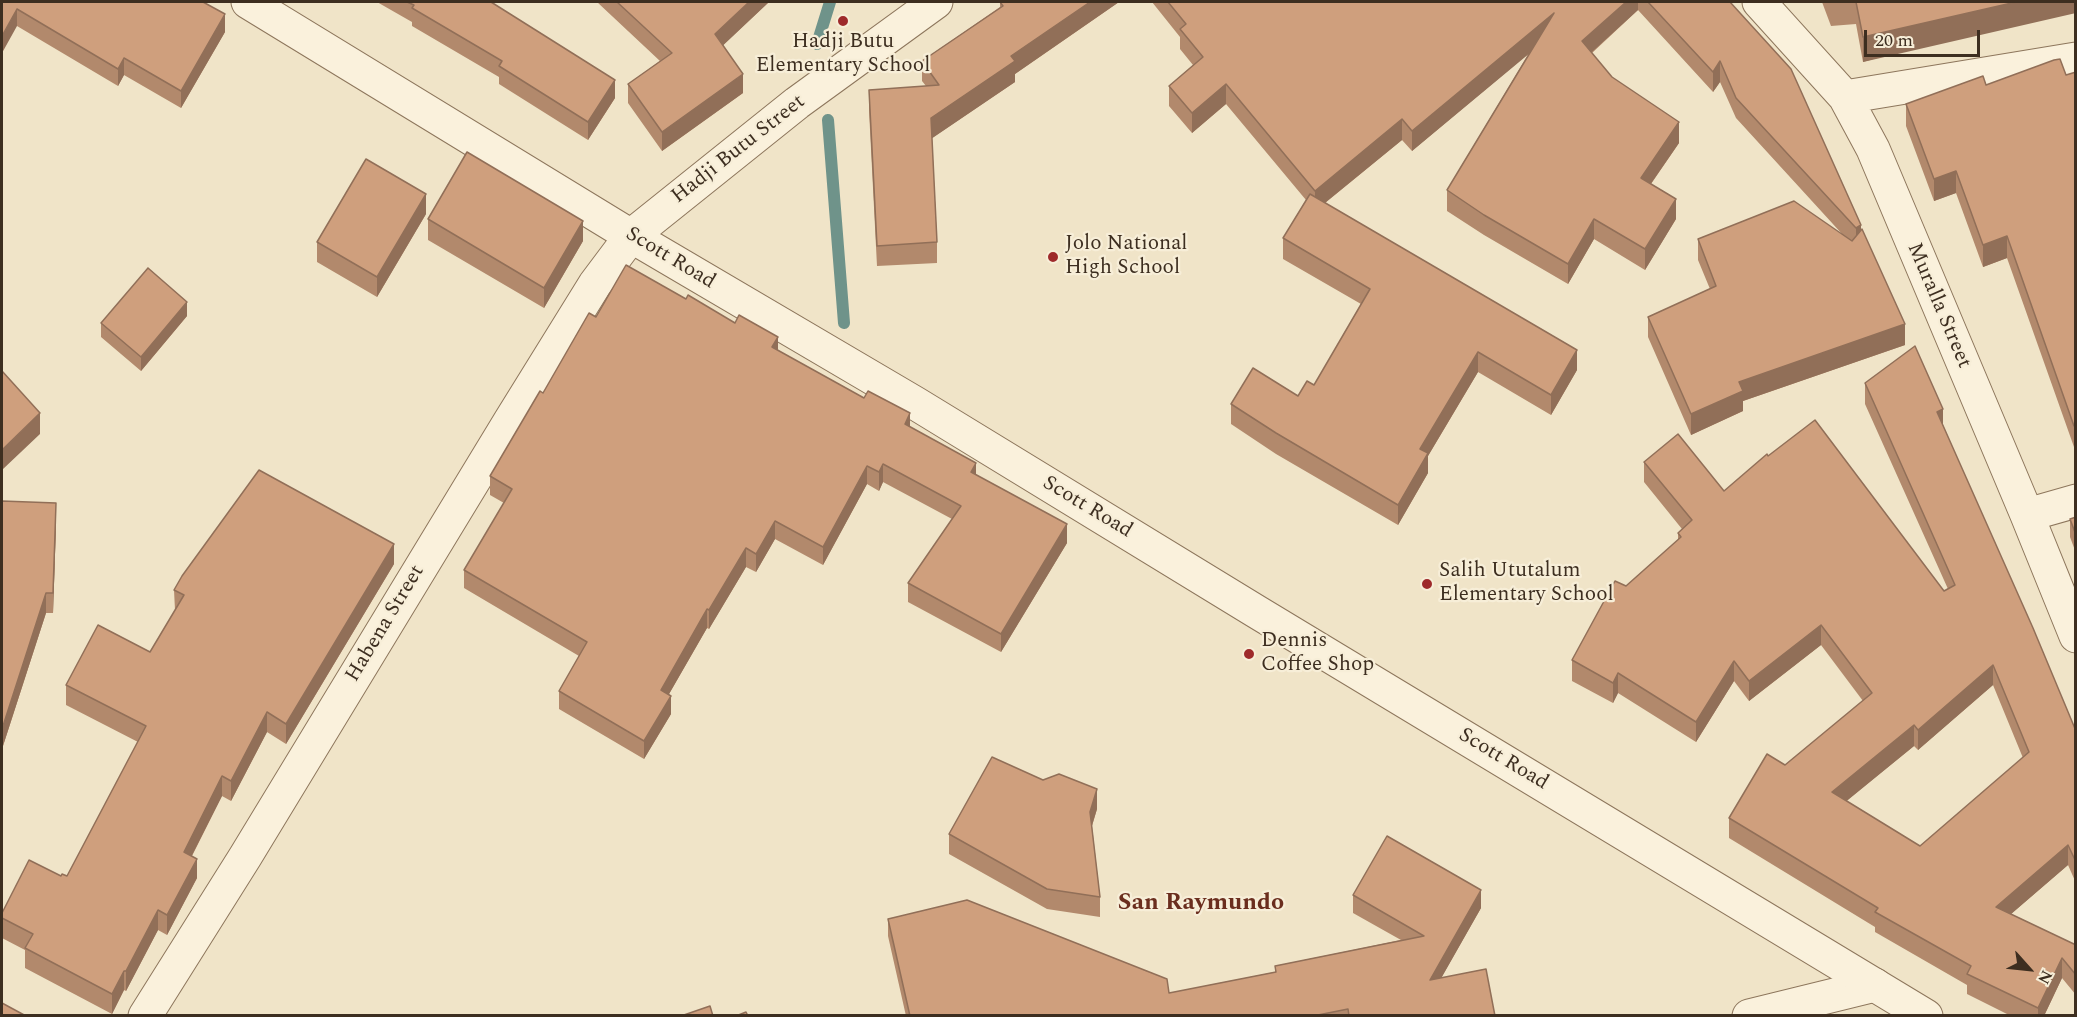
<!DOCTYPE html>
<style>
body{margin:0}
#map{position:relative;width:2077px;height:1017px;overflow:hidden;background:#f0e4c8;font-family:Spectral,serif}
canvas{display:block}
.frame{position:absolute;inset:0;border:3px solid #3d2e20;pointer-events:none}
.north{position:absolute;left:1999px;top:939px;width:60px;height:60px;-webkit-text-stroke:4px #f7eed8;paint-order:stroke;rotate:117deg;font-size:16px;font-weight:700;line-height:24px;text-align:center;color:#3d2e20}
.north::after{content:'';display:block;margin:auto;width:21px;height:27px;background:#3d2e20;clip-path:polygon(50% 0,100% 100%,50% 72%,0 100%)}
.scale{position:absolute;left:1864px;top:30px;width:116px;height:27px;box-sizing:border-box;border:3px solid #3d2e20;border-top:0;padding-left:8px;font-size:18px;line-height:21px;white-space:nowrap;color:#3d2e20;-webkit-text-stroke:4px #f7eed8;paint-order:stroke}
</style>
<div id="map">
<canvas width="2077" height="1017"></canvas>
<div class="frame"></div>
<div class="north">N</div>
<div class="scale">20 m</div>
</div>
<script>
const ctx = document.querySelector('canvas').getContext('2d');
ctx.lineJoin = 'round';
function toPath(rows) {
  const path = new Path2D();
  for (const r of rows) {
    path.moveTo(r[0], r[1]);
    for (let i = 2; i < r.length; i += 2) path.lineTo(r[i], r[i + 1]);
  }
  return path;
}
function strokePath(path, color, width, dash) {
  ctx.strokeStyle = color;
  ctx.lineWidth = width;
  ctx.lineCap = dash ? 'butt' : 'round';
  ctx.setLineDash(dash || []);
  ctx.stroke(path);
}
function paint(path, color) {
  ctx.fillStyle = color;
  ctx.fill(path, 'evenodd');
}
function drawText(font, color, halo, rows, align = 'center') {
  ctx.font = font + ' Spectral,serif';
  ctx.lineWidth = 4.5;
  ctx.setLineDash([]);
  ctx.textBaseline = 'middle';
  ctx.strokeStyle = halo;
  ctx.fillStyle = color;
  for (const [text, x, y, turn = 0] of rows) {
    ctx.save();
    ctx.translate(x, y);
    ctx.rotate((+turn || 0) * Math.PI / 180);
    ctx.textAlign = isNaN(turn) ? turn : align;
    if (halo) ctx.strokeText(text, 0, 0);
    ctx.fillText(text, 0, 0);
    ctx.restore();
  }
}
strokePath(toPath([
 [817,44,830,2],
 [828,120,844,323]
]), '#6f938a', 12);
const minor = toPath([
 [1759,2,1845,97,1873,149,2027,515,2076,636],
 [1845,97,2076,59],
 [2027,515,2076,501],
 [145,1016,245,857,510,421,595,284,631,236],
 [1749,1016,1875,985]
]);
const tertiary = toPath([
 [248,2,631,236,915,403,1257,612,1926,1016],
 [631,236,797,103,936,2]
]);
strokePath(minor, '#8d765c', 35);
strokePath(tertiary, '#8d765c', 35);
strokePath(minor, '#faf1dc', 33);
strokePath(tertiary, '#faf1dc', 33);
paint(toPath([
 [2,2,225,32,181,108,124,75,118,86,17,26],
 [377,2,491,2,615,98,588,140,499,84,499,77,412,26,412,22],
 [597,2,769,2,723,45,743,93,662,151,628,103,628,84,660,61],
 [1000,2,1119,2,1015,74,1015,82,932,138,937,242,937,263,877,266,869,110,869,90,926,86,922,81,922,61,1000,7],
 [1152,2,1730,2,1861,231,1905,345,1743,401,1743,411,1691,435,1648,337,1648,317,1710,289,1698,260,1698,239,1843,235,1736,118,1720,82,1713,92,1638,10,1592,53,1612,77,1679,143,1651,184,1676,219,1645,270,1594,239,1568,284,1484,235,1447,211,1447,190,1529,53,1412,151,1402,140,1325,203,1577,370,1551,415,1478,372,1428,456,1428,473,1398,525,1276,454,1231,424,1231,404,1298,396,1314,385,1361,304,1283,259,1283,238,1306,200,1226,104,1192,133,1169,106,1169,86,1193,65,1180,49,1180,37],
 [1822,2,2076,2,1863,62,1856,24,1831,26],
 [2076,72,2076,447,2074,447,2007,258,1983,267,1956,193,1934,201,1906,126,1906,104,1986,85,2066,75],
 [426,214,377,297,317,262,317,242],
 [428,219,583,241,544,308,428,240],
 [187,316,141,371,101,337,101,323],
 [778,350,910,427,1067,543,1001,652,908,602,908,583,952,519,883,482,879,491,867,484,823,565,775,539,756,572,746,567,709,629,707,628,669,694,671,714,644,759,559,709,559,691,579,656,464,588,464,570,504,503,490,495,490,476,543,393],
 [1865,383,1943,425,2076,731,2076,883,2068,865,2011,914,2076,945,2076,995,2062,978,2044,1016,2011,1016,1967,994,1967,985,1875,932,1875,927,1729,838,1729,818,1785,765,1863,701,1821,645,1749,701,1734,681,1696,742,1618,693,1613,703,1572,681,1572,660,1626,586,1678,540,1678,533,1682,529,1644,482,1644,462,1724,491,1944,591,1948,589,1865,404],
 [1993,685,2023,758,1920,846,1846,801,1914,746,1918,750],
 [2076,517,2076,553,2070,537,2070,519],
 [56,524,53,613,46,613,2,749],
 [394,564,286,744,267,732,231,801,222,796,192,856,197,878,167,935,158,930,126,991,124,990,112,1014,25,968,25,950,2,938,2,913,61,876,67,876,138,742,66,705,66,685,150,652,175,610,174,590],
 [1097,809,1092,826,1100,897,1100,917,1047,909,949,854,949,834],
 [1353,895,1481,908,1441,978,1495,1016,906,1016,888,936,888,919,1169,993,1275,972,1275,966,1401,940,1353,913]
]), '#b2896c');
paint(toPath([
 [749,2,769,2,715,53,715,34],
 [1090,2,1119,2,1015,74,1015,82,931,139,931,118,1011,56],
 [1626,2,1638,2,1638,10,1582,61,1582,41],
 [2016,2,2076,2,2076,13,1863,62,1863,37],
 [17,9,17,26,2,53,2,36],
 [1554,13,1554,33,1412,151,1412,131],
 [225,14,225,32,181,108,181,91],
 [124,58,124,75,118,86,118,69],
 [1720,61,1720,82,1713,92,1713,72],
 [743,74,743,93,662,151,662,132],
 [615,80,615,98,588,140,588,122],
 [1226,84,1226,104,1192,133,1192,113],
 [1402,119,1402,140,1315,211,1315,191],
 [1679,122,1679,143,1641,198,1641,178],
 [1956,171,1956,193,1934,201,1934,179],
 [426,194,426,214,377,297,377,277],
 [1676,199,1676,219,1645,270,1645,249],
 [1594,219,1594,239,1568,284,1568,264],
 [583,221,583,241,544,308,544,288],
 [1861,225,1861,245,1856,249,1856,228],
 [2007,236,2007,258,1983,267,1983,245],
 [187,302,187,316,141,371,141,357],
 [1905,324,1905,345,1743,401,1743,411,1691,435,1691,414,1739,382],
 [778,337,778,355,772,347],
 [1577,350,1577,370,1551,415,1551,395],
 [1478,352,1478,372,1428,456,1428,473,1398,525,1398,505,1420,449],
 [1943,409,1943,429,1937,412],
 [40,413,40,434,2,470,2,450],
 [910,413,910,432,905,424],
 [2076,425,2076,447,2074,447,2074,426],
 [976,463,976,481,971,472],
 [883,464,883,482,879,491,879,472],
 [867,466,867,484,823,565,823,547],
 [56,503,56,524,53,613,53,593],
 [775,521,775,539,756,572,756,554],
 [1067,524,1067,543,1001,652,1001,634],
 [394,544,394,564,286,744,286,724],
 [746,548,746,567,709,629,709,610],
 [46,593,46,613,2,749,2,729],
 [707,609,707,628,661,708,661,690],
 [1821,625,1821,645,1749,701,1749,681],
 [1734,661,1734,681,1696,742,1696,722],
 [1993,665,1993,685,1918,750,1918,730],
 [1618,673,1618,693,1613,703,1613,683],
 [671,696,671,714,644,759,644,741],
 [267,712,267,732,231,801,231,781],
 [1914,725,1914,746,1832,813,1832,792],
 [222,776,222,796,184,871,184,852],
 [1097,789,1097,809,1090,832,1090,812],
 [2068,845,2068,865,1996,927,1996,907],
 [197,859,197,878,167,935,167,915],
 [1481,890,1481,908,1430,998,1430,980],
 [158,910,158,930,126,991,126,971],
 [2062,958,2062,978,2044,1016,2038,1016,2038,1008],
 [124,971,124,990,112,1014,112,994]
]), '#916f58');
const building = toPath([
 [2,2,203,2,225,14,181,91,124,58,118,69,17,9,2,36,2,2],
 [407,2,491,2,615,80,588,122,499,66,502,61,412,8,414,5,407,2],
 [617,2,749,2,715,34,743,74,662,132,628,84,672,53,617,2],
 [1000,2,1090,2,1011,56,1015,61,931,118,937,242,877,246,869,90,939,85,922,61,1003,6,1000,2],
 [1168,2,1626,2,1582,41,1612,77,1679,122,1641,178,1676,199,1645,249,1594,219,1568,264,1484,215,1447,190,1554,13,1412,131,1402,119,1315,191,1226,84,1192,113,1169,86,1203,57,1180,29,1186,24,1168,2],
 [1648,2,1730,2,1791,69,1861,225,1856,228,1736,98,1720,61,1713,72,1648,2],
 [1856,2,2016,2,1863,37,1856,2],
 [2060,59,2066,75,2076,72,2076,425,2074,426,2007,236,1983,245,1956,171,1934,179,1906,104,1983,76,1986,85,2054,60,2060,59],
 [467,152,583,221,544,288,428,219,467,152],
 [366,159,426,194,377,277,317,242,366,159],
 [1310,194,1577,350,1551,395,1478,352,1420,449,1428,453,1398,505,1276,433,1231,404,1253,368,1298,396,1307,381,1314,385,1370,289,1283,238,1310,194],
 [1794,201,1852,241,1862,229,1905,324,1739,382,1743,391,1691,414,1648,317,1716,286,1698,239,1794,201],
 [626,265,686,299,688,295,735,323,739,315,778,337,772,347,864,398,868,391,910,413,905,424,976,463,971,472,1067,524,1001,634,908,583,961,506,883,464,879,472,867,466,823,547,775,521,756,554,746,548,709,610,707,609,661,690,671,696,644,741,559,691,587,642,464,570,512,489,490,476,540,391,543,393,589,313,596,317,626,265],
 [148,268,187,302,141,357,101,323,148,268],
 [1915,346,1943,409,1937,412,2033,628,2076,731,2076,862,2068,845,1996,907,2076,945,2076,975,2062,958,2038,1008,1967,974,1971,966,1875,912,1878,908,1729,818,1767,754,1785,765,1872,693,1821,625,1749,681,1734,661,1696,722,1618,673,1613,683,1572,660,1615,581,1626,586,1681,537,1678,533,1692,520,1644,462,1678,434,1724,491,1767,454,1768,456,1815,420,1944,591,1955,585,1865,383,1915,346],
 [1993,665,2029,752,1920,846,1832,792,1914,725,1918,730,1993,665],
 [2,371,40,413,2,450,2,371],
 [259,470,394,544,286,724,267,712,231,781,222,776,184,852,197,859,167,915,158,910,126,971,124,971,112,994,25,948,33,934,2,918,2,913,29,860,61,876,62,874,67,876,146,726,66,685,98,625,150,652,184,595,174,590,182,576,259,470],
 [2,501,56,503,53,593,46,593,2,729,2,501],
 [2076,517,2076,535,2070,519,2076,517],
 [992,757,1043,780,1059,774,1097,789,1090,812,1100,897,1047,889,949,834,992,757],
 [1387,836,1481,890,1430,980,1486,969,1495,1016,1349,1016,1348,1009,1313,1016,910,1016,888,919,967,900,1167,979,1169,993,1276,972,1275,966,1424,936,1353,895,1387,836],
 [2,1003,26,1016,2,1016,2,1003],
 [710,1006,713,1016,681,1016,710,1006],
 [746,1012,748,1016,736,1016,746,1012]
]);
paint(building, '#cf9f7d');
strokePath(building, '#916f58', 1.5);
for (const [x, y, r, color] of [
 [843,21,6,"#9e2a2b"],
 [1053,257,6,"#9e2a2b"],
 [1427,584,6,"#9e2a2b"],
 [1249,654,6,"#9e2a2b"]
]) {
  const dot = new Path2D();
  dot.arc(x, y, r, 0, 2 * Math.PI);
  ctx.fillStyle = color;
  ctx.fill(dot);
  strokePath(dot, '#f7eed8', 2);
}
drawText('21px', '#3d2e20', '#f7eed8', [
 ["Hadji Butu",843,43,"center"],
 ["Elementary School",843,67,"center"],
 ["Jolo National",1065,245],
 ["High School",1065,269],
 ["Salih Ututalum",1439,572],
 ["Elementary School",1439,596],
 ["Dennis",1261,642],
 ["Coffee Shop",1261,666]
], 'left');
drawText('21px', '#3d2e20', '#f7eed8', [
 ["Hadji Butu Street",739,150,-38],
 ["Scott Road",670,259,31],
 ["Muralla Street",1938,306,67],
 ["Scott Road",1087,508,31],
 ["Habena Street",386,624,-59],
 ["Scott Road",1503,760,31]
]);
drawText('bold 24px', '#6b2e1e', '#f7eed8', [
 ["San Raymundo",1201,904]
]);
</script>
